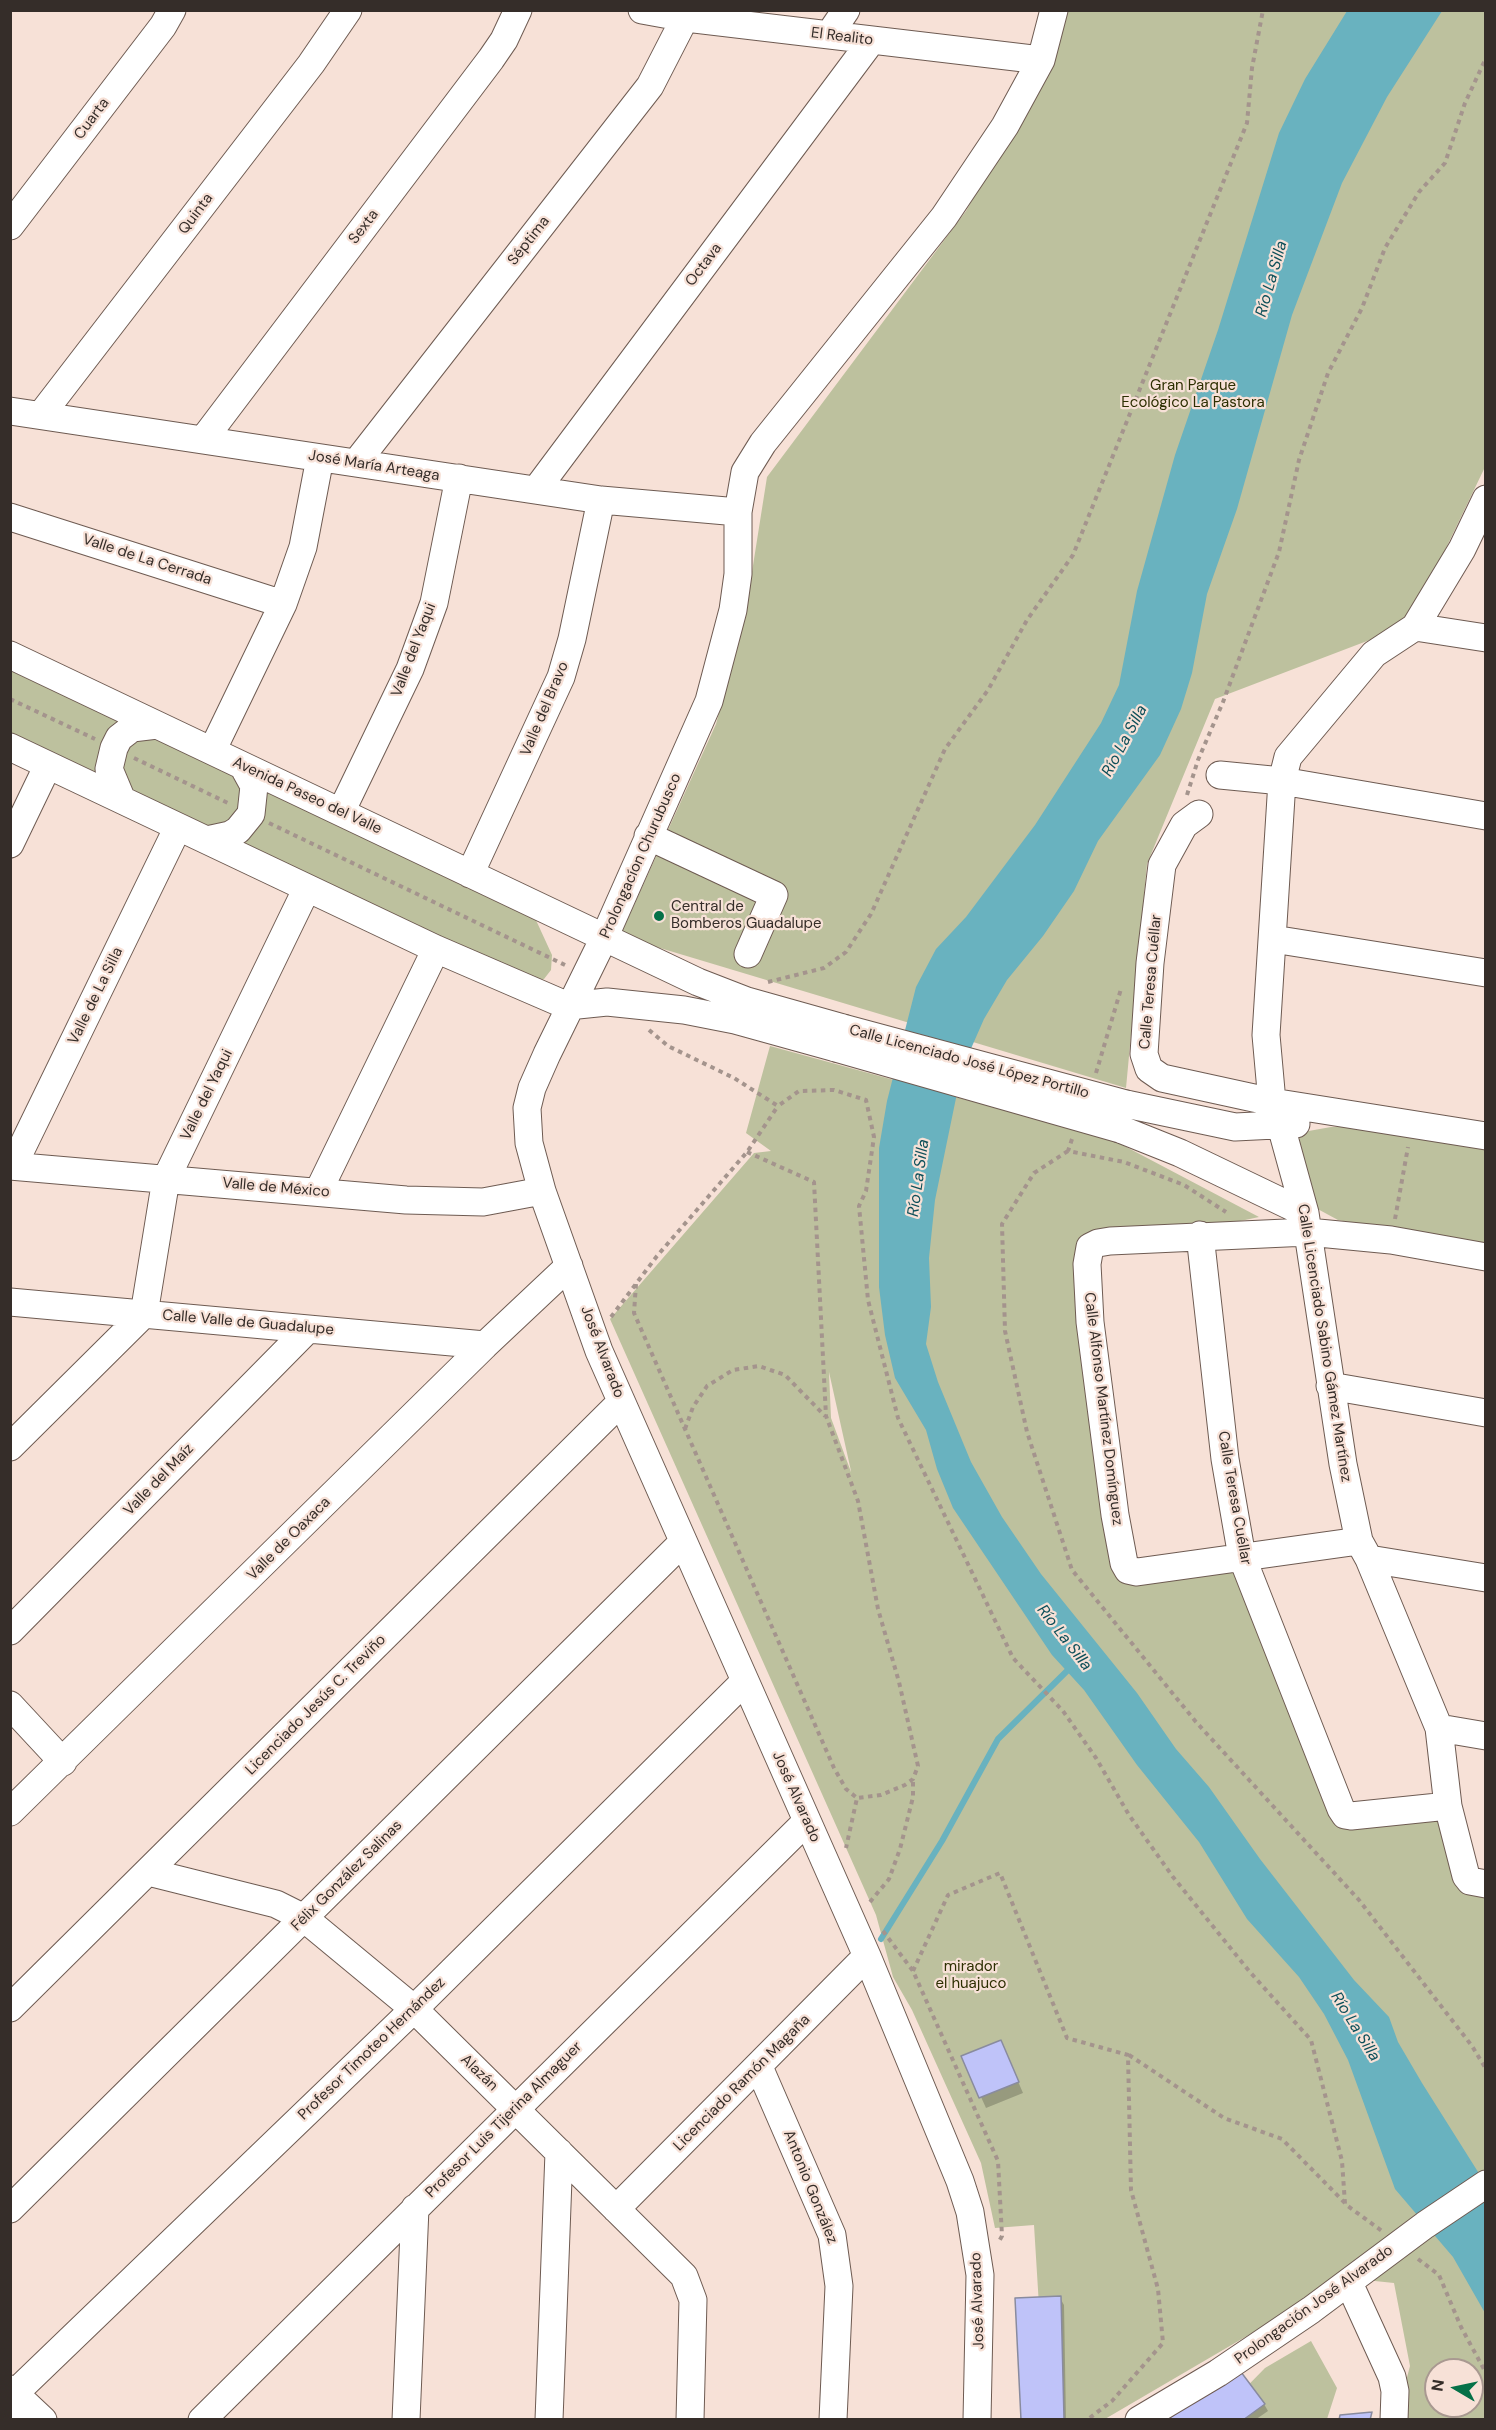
<!DOCTYPE html>
<meta charset="utf-8">
<style>
body{margin:0}
#map{position:relative;width:1496px;height:2430px;overflow:hidden;background:#f7e1d7;font-family:"DM Sans",sans-serif}
canvas{display:block}
.frame{position:absolute;inset:0;border:12px solid #352d29;pointer-events:none}
.north{position:absolute;left:1424px;top:2358px;width:60px;height:60px;box-sizing:border-box;background:#f7e1d7;border:2px solid #a99991;border-radius:50%;rotate:279deg;font-size:16px;font-weight:700;line-height:24px;text-align:center;color:#352d29}
.north::after{content:'';display:block;margin:auto;width:21px;height:27px;background:#057148;clip-path:polygon(50% 0,100% 100%,50% 72%,0 100%)}
</style>
<div id="map">
<canvas width="1496" height="2430"></canvas>
<div class="frame"></div>
<div class="north">N</div>
</div>
<script>
const ctx = document.querySelector('canvas').getContext('2d');
ctx.lineJoin = 'round';
function paint(path, color) {
  ctx.fillStyle = color;
  ctx.fill(path, 'evenodd');
}
function toPath(rows) {
  const path = new Path2D();
  for (const r of rows) {
    path.moveTo(r[0], r[1]);
    for (let i = 2; i < r.length; i += 2) path.lineTo(r[i], r[i + 1]);
  }
  return path;
}
function strokePath(path, color, width, dash) {
  ctx.strokeStyle = color;
  ctx.lineWidth = width;
  ctx.lineCap = dash ? 'butt' : 'round';
  ctx.setLineDash(dash || []);
  ctx.stroke(path);
}
function drawText(font, color, halo, rows, align = 'center') {
  ctx.font = font + ' "DM Sans",sans-serif';
  ctx.lineWidth = 4.5;
  ctx.setLineDash([]);
  ctx.textBaseline = 'middle';
  ctx.strokeStyle = halo;
  ctx.fillStyle = color;
  for (const [text, x, y, turn = 0] of rows) {
    ctx.save();
    ctx.translate(x, y);
    ctx.rotate((+turn || 0) * Math.PI / 180);
    ctx.textAlign = isNaN(turn) ? turn : align;
    if (halo) ctx.strokeText(text, 0, 0);
    ctx.fillText(text, 0, 0);
    ctx.restore();
  }
}
paint(toPath([
 [1061,11,1485,11,1485,467,1409,625,1215,699,1147,864,1126,1088,620,936,716,724,745,616,767,477,966,211,1050,61],
 [10,667,535,918,552,955,551,970,544,979,532,981,11,735],
 [770,1046,1113,1140,1259,1217,1096,1252,1127,1562,1242,1557,1340,1804,1443,1804,1471,1879,1485,1882,1485,2419,1396,2419,1410,2366,1394,2283,1346,2278,1105,2419,1046,2419,1034,2225,995,2228,981,2163,912,2010,893,1977,876,1915,610,1319,754,1153,771,1151,746,1133],
 [829,1372,851,1471,851,1472,831,1418],
 [1436,2370,1472,2370,1472,2406,1436,2406],
 [1372,1126,1485,1146,1485,1247,1338,1220,1314,1207,1297,1142,1303,1132,1331,1127],
 [1311,2341,1337,2388,1327,2419,1214,2420,1265,2368]
]), '#bdc19e');
paint(toPath([
 [1347,11,1442,11,1387,97,1342,183,1292,315,1237,509,1207,594,1192,673,1181,709,1160,755,1098,841,1074,891,1043,936,1007,980,984,1019,962,1069,935,1200,929,1258,931,1307,926,1344,938,1382,971,1462,1002,1517,1041,1574,1137,1693,1176,1749,1209,1787,1260,1859,1354,1980,1389,2017,1398,2042,1422,2083,1485,2183,1485,2313,1453,2257,1395,2189,1348,2060,1324,2014,1299,1977,1247,1919,1199,1842,1137,1765,1084,1690,1052,1655,953,1508,937,1469,926,1430,895,1378,885,1335,879,1287,879,1148,887,1101,916,987,936,949,966,917,1035,825,1101,723,1119,685,1137,591,1175,455,1218,330,1279,133,1305,79]
]), '#69b2bf');
paint(toPath([
 [1001,2042,1023,2093,986,2108,963,2057],
 [1060,2298,1064,2305,1066,2420,1022,2420],
 [1264,2404,1268,2411,1255,2420,1170,2420]
]), '#0003');
strokePath(toPath([
 [881,1939,942,1841,998,1739,1072,1666]
]), '#69b2bf', 6);
const building = toPath([
 [1001,2040,1019,2082,979,2098,961,2056,1001,2040],
 [1061,2296,1064,2419,1021,2420,1015,2298,1061,2296],
 [1238,2368,1265,2404,1243,2420,1167,2420,1238,2368],
 [1372,2412,1370,2420,1339,2420,1340,2415,1372,2412]
]);
paint(building, '#bfc3f9');
strokePath(building, '#898b9e', 1.5);
const minor = toPath([
 [642,10,686,18,1041,60],
 [829,35,846,10],
 [10,226,163,26,172,10],
 [10,411,601,500,738,512],
 [41,415,311,64,348,10],
 [203,440,491,59,504,40,518,10],
 [356,463,650,86,689,10],
 [536,490,872,40],
 [1486,499,1462,549,1415,627,1374,654,1288,757,1282,781,1266,1035,1272,1102,1281,1126,1305,1213,1343,1464,1359,1541,1369,1559,1439,1728,1448,1806,1466,1876,1470,1881,1486,1884],
 [10,517,283,604],
 [1415,627,1486,638],
 [10,655,698,982,747,1001,843,1028],
 [10,747,436,949,568,1006],
 [212,751,283,604,303,547,320,458],
 [1220,775,1282,781,1486,816],
 [122,800,109,769,114,748,119,738,132,728,157,725],
 [341,812,410,669,434,603,459,478],
 [1199,814,1184,825,1162,865,1150,963,1144,1054,1149,1069,1162,1078,1272,1102,1486,1136],
 [648,836,774,895,748,954],
 [207,840,230,835,238,830,251,814,254,786,243,766],
 [10,844,48,765],
 [470,874,561,677,572,639,601,500],
 [1273,939,1486,973],
 [568,1006,607,1002,684,1010,735,1020,836,1048],
 [1126,1104,1235,1127,1296,1124],
 [1120,1129,1180,1153,1305,1213],
 [10,1166,406,1200,483,1202,542,1191],
 [13,1166,178,827],
 [318,1192,436,949],
 [1200,1235,1225,1459,1242,1557,1341,1809,1345,1815,1351,1816,1448,1806],
 [10,1302,485,1345],
 [1330,1386,1486,1413],
 [10,1447,144,1314,166,1179,307,888],
 [1359,1541,1137,1572,1128,1570,1124,1563,1115,1515,1090,1322,1087,1264,1090,1247,1098,1243,1110,1241,1308,1232,1391,1240,1486,1257],
 [1369,1559,1486,1578],
 [10,1631,308,1329],
 [10,1705,63,1762],
 [1439,1728,1486,1736],
 [10,1812,485,1345,569,1266],
 [148,1872,276,1904,304,1918,414,2009,684,2276,693,2300,690,2420],
 [10,2008,621,1402],
 [759,2067,832,2235,839,2286,833,2420],
 [10,2209,683,1542],
 [616,2209,867,1956],
 [1349,2283,1392,2377,1395,2391,1394,2420],
 [10,2389,43,2420],
 [12,2420,15,2393,414,2009,745,1681],
 [202,2420,807,1821],
 [406,2420,415,2208],
 [549,2420,559,2152],
 [977,2420,980,2275,970,2212,960,2181,867,1956,599,1351,542,1191,529,1143,527,1108,532,1088,547,1054,604,938,709,701,733,610,738,574,738,512,745,472,763,443,944,217,1005,126,1041,60,1054,10],
 [1139,2420,1218,2373,1311,2310,1425,2225,1486,2184]
]);
strokePath(minor, '#6e5b52', 29);
strokePath(toPath([
 [10,699,95,739],
 [134,758,230,804],
 [1187,795,1198,760,1223,702,1279,552,1299,460,1328,373,1362,308,1385,248,1419,192,1445,163,1465,103,1486,58],
 [269,823,565,965],
 [768,982,824,968,846,952,871,914,945,749,988,690,1027,620,1073,555,1247,123,1252,68,1263,10],
 [649,1030,668,1046,734,1078,778,1106,799,1091,834,1090,866,1100,874,1137,866,1191,859,1206,868,1300,898,1418,1013,1658,1063,1711,1096,1758,1129,1815,1173,1877,1249,1971,1311,2040,1342,2161,1345,2204,1382,2231],
 [1096,1073,1121,989],
 [1072,1139,1068,1151,1124,1162,1184,1185,1226,1212],
 [1068,1151,1034,1173,1002,1224,1005,1331,1027,1432,1072,1570,1196,1722,1359,1900,1472,2046,1486,2069],
 [747,1152,814,1182,826,1416,858,1501,878,1609,899,1682,918,1766,913,1779,905,1785,881,1795,857,1798,846,1848],
 [1395,1219,1408,1147],
 [636,1284,634,1313,834,1768,846,1789,857,1798],
 [611,1317,657,1256,747,1152,778,1106],
 [685,1429,693,1407,707,1386,733,1370,759,1366,785,1375,825,1416],
 [870,1902,889,1879,900,1849,913,1797,913,1779],
 [883,1931,913,1971,998,2161,1002,2236,998,2243],
 [913,1971,948,1895,1000,1873,1067,2038,1128,2055,1131,2190,1158,2289,1163,2343,1112,2401,1087,2420],
 [1129,2055,1224,2118,1282,2139,1345,2203],
 [1418,2259,1439,2275,1461,2327,1486,2373]
]), '#a4948d', 4, [4.5, 4.5]);
strokePath(minor, '#fff', 27);
const minorBridge = toPath([
 [843,1028,1126,1104],
 [836,1048,1120,1129]
]);
strokePath(minorBridge, '#6e5b52', 29, []);
strokePath(minorBridge, '#fff', 27);
for (const [x, y, r, color] of [
 [659,916,6,"#057148"]
]) {
  const dot = new Path2D();
  dot.arc(x, y, r, 0, 2 * Math.PI);
  ctx.fillStyle = color;
  ctx.fill(dot);
  strokePath(dot, '#f7e1d7', 2);
}
drawText('15px', '#352d29', '#f7e1d7', [
 ["El Realito",842,37,7],
 ["Cuarta",92,119,-53],
 ["Quinta",196,214,-53],
 ["Sexta",364,227,-53],
 ["Séptima",529,241,-52],
 ["Octava",704,265,-53],
 ["José María Arteaga",374,466,9],
 ["Valle de La Cerrada",147,560,18],
 ["Valle del Yaqui",414,650,-69],
 ["Valle del Bravo",545,709,-67],
 ["Avenida Paseo del Valle",307,796,25],
 ["Prolongacíon Churubusco",641,856,-66],
 ["Calle Teresa Cuéllar",1151,982,-85],
 ["Valle de La Silla",96,996,-64],
 ["Calle Licenciado José López Portillo",969,1062,15],
 ["Valle del Yaqui",207,1095,-64],
 ["Valle de México",276,1188,5],
 ["Calle Valle de Guadalupe",248,1323,5],
 ["Calle Licenciado Sabino Gámez Martínez",1324,1343,81],
 ["José Alvarado",602,1352,69],
 ["Calle Alfonso Martínez Domínguez",1103,1409,83],
 ["Valle del Maíz",159,1480,-46],
 ["Calle Teresa Cuéllar",1234,1498,80],
 ["Valle de Oaxaca",289,1539,-45],
 ["Licenciado Jesús C. Treviño",316,1705,-45],
 ["José Alvarado",796,1797,66],
 ["Félix González Salinas",347,1876,-45],
 ["Profesor Timoteo Hernández",372,2049,-44],
 ["Alazán",479,2073,44],
 ["Licenciado Ramón Magaña",742,2083,-45],
 ["Profesor Luis Tijerina Almaguer",504,2120,-45],
 ["Antonio González",810,2187,68],
 ["José Alvarado",978,2301,-92],
 ["Prolongación José Alvarado",1314,2305,-36]
]);
drawText('15px', '#2d2f02', '#f7e1d7', [
 ["Gran Parque",1193,386],
 ["Ecológico La Pastora",1193,403],
 ["mirador",971,1967],
 ["el huajuco",971,1984]
]);
drawText('15px', '#352d29', '#f7e1d7', [
 ["Central de",671,907],
 ["Bomberos Guadalupe",671,924]
], 'left');
drawText('italic 16px', '#0d4f59', '#f7e1d7', [
 ["Río La Silla",1272,279,-74],
 ["Río La Silla",1125,741,-62],
 ["Río La Silla",919,1178,-82],
 ["Río La Silla",1064,1638,52],
 ["Río La Silla",1355,2027,58]
]);
</script>
